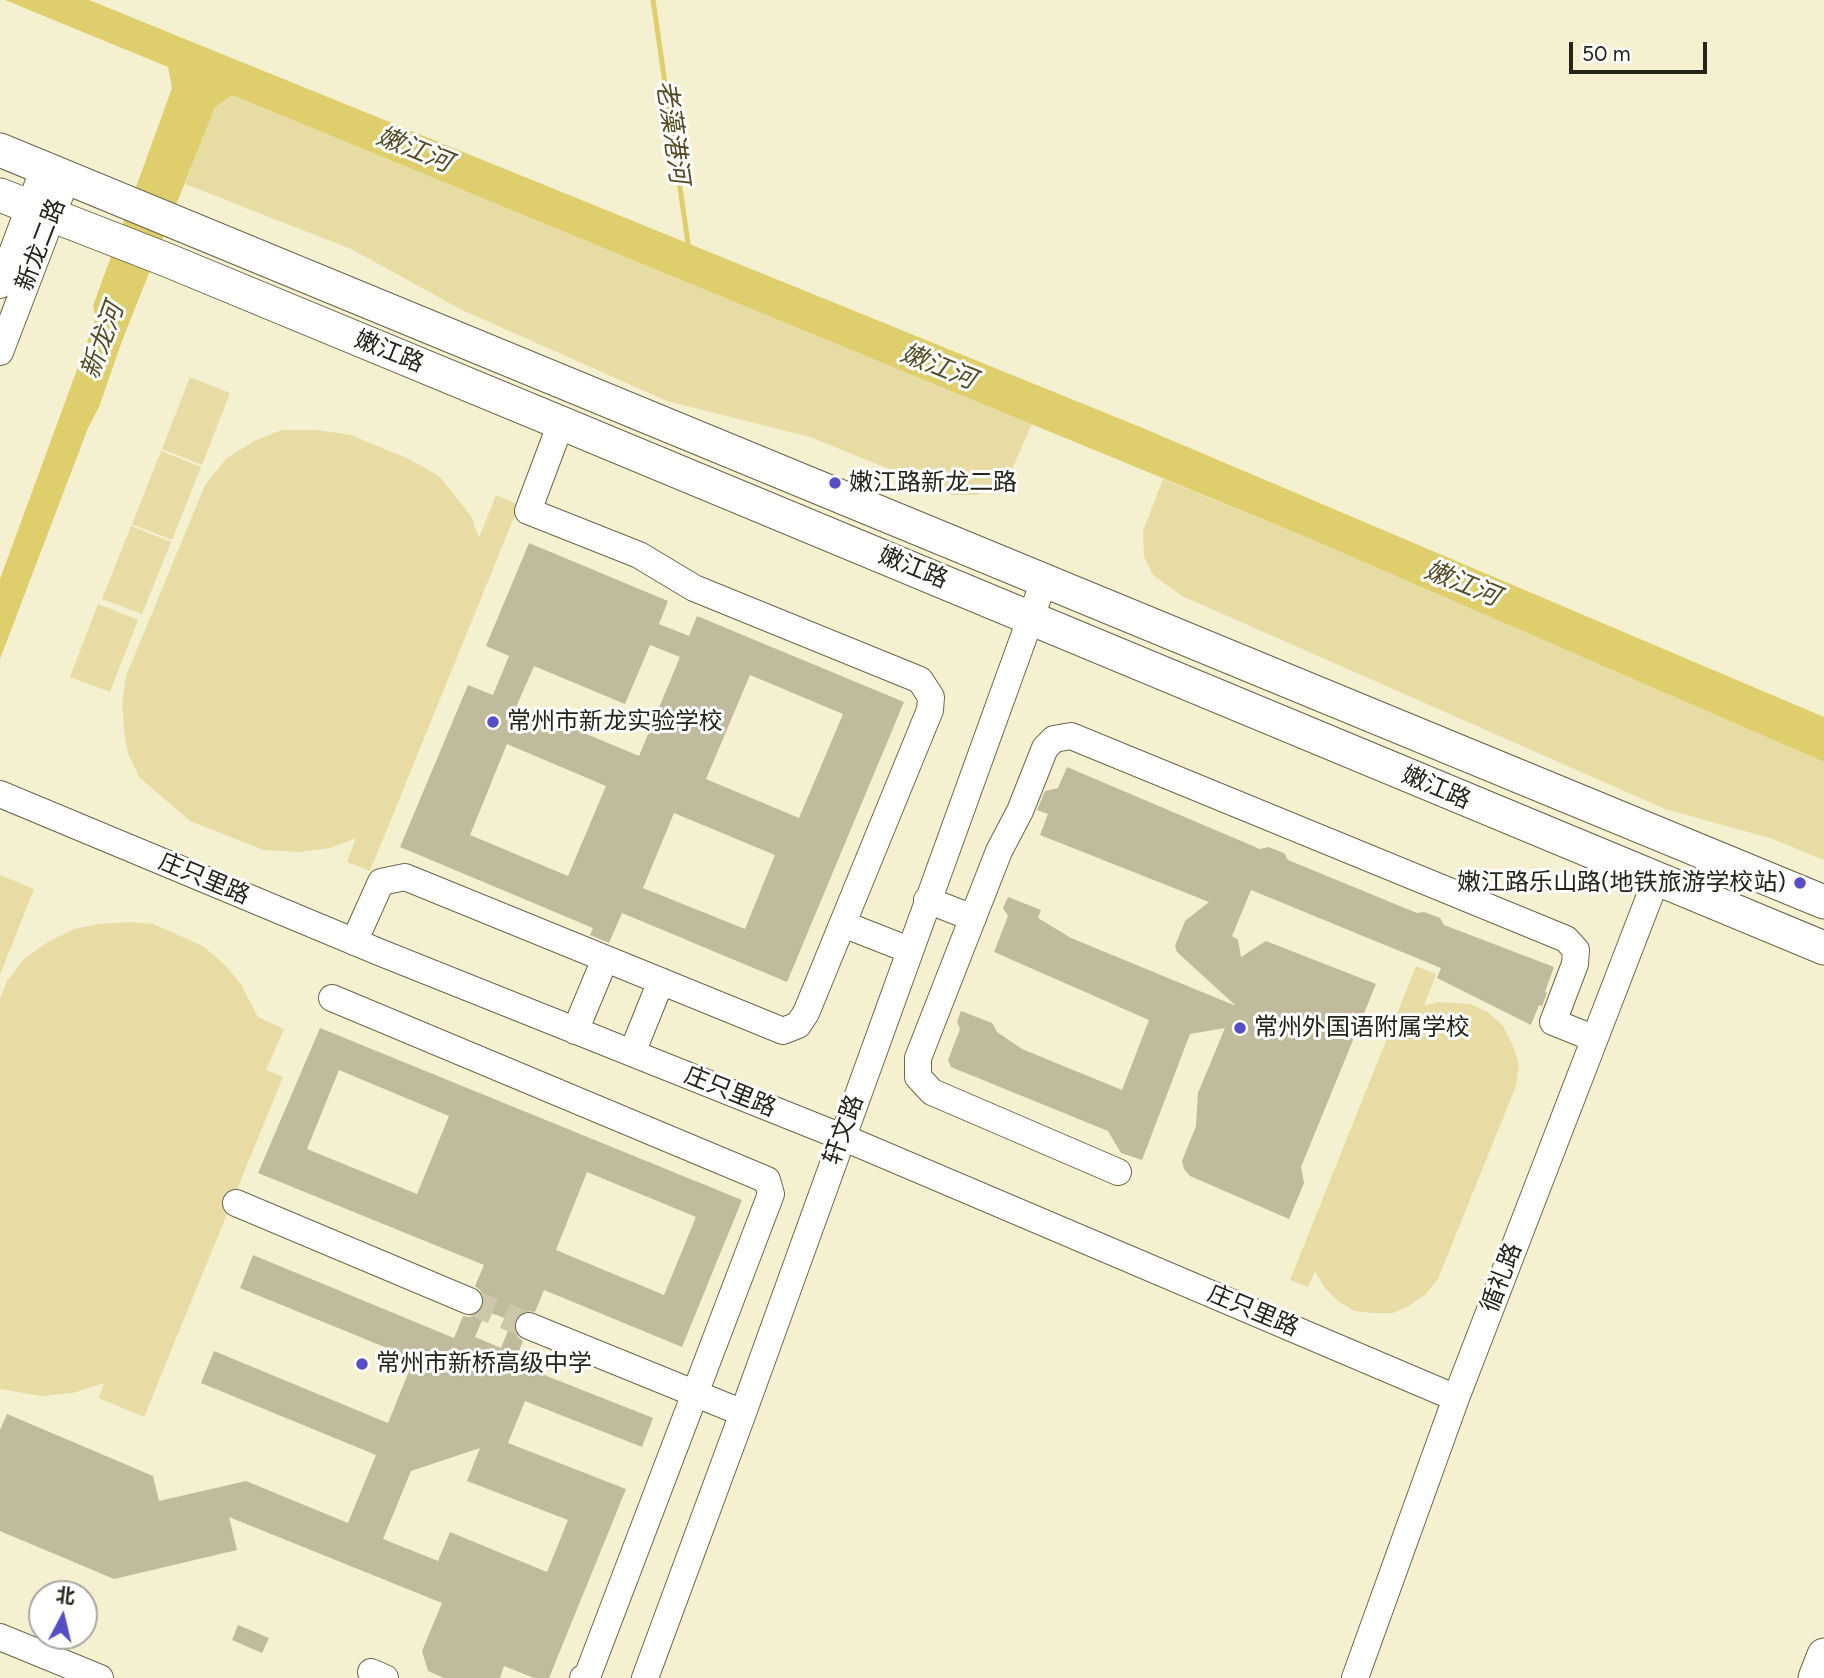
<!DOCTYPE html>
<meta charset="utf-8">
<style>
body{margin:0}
#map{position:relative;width:1824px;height:1678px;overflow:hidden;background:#f5f0d0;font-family:Figtree,"Noto Sans SC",sans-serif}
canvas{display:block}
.north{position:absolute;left:28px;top:1580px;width:70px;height:70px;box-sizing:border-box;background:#fff;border:2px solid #a8a7a3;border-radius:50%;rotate:7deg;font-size:19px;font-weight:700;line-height:28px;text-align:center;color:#262418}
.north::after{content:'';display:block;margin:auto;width:24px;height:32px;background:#554ec6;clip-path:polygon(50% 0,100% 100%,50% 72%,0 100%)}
.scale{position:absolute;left:1569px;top:42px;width:138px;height:32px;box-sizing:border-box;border:4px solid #262418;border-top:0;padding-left:9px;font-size:21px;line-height:24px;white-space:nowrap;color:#262418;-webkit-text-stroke:5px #fff;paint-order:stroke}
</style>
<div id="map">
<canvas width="1824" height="1678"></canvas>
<div class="north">北</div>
<div class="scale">50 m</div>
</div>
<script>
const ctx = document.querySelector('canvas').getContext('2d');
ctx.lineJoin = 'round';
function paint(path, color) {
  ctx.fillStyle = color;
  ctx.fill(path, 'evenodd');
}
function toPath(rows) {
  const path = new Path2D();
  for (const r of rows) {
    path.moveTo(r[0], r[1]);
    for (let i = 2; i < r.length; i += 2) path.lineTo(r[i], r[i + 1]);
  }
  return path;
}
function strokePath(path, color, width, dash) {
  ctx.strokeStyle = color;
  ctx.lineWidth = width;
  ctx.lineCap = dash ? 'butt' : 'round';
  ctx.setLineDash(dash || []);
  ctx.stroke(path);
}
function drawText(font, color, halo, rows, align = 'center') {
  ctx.font = font + ' Figtree,"Noto Sans SC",sans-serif';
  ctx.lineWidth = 6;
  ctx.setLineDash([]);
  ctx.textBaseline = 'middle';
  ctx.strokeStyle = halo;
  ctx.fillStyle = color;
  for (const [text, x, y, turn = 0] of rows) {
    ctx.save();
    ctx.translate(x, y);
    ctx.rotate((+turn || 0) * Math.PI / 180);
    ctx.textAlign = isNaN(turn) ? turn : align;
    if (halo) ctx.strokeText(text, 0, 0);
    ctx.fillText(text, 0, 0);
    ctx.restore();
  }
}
paint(toPath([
 [232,95,1032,424,1012,469,997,486,977,495,953,495,810,437,667,401,462,310,351,249,185,184,215,106],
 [190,377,230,393,202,465,162,449],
 [282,430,317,430,351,435,409,459,439,476,471,516,479,538,496,495,519,505,370,871,347,862,356,838,331,848,298,852,264,850,190,821,139,777,128,753,125,738,122,704,126,676,205,485,227,458,254,441],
 [161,451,201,467,172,540,132,524],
 [1163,479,1313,540,1824,762,1824,860,1773,839,1665,809,1182,596,1153,575,1144,557,1143,531],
 [131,526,171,542,142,614,102,599],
 [98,604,138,620,110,692,70,677],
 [0,875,34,889,0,975],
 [129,922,153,924,203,946,224,964,241,984,258,1017,284,1029,266,1070,283,1077,144,1417,99,1398,104,1383,73,1393,41,1396,0,1389,0,999,7,981,25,958,48,942,74,929,99,924],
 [1416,966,1436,974,1424,1006,1437,1002,1470,1004,1488,1012,1503,1026,1513,1046,1519,1065,1516,1086,1438,1279,1426,1294,1409,1306,1393,1313,1372,1313,1354,1311,1338,1301,1325,1288,1315,1271,1308,1287,1290,1280]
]), '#e7dda4');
paint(toPath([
 [5,0,89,0,1145,429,1824,717,1824,762,1313,540,232,95,215,107,122,341,99,407,88,428,0,659,0,579,96,318,93,306,172,88,168,67]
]), '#dfcf6c');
strokePath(toPath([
 [653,0,689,250]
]), '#dfcf6c', 5);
paint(toPath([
 [529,543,668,601,659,624,689,636,697,616,904,702,787,982,622,913,609,943,590,935,593,928,400,847,468,685,493,695,509,656,486,646],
 [650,645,680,657,639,756,517,705,534,666,625,704],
 [750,675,843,714,799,818,706,779],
 [507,744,606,786,568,876,470,835],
 [674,813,775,855,745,929,643,888],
 [1067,767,1260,849,1268,847,1284,853,1288,860,1417,913,1424,912,1440,918,1444,925,1554,967,1545,992,1547,993,1542,1006,1539,1005,1531,1025,1437,978,1441,968,1251,890,1232,936,1238,940,1241,957,1266,941,1376,984,1301,1167,1304,1183,1289,1219,1190,1176,1184,1169,1182,1161,1196,1126,1198,1093,1225,1028,1190,1034,1142,1160,1121,1153,1108,1131,951,1067,948,1060,960,1029,957,1022,961,1011,992,1023,997,1032,1022,1049,1122,1090,1149,1020,994,952,1008,916,1003,908,1008,897,1041,910,1038,918,1071,938,1236,1006,1177,952,1175,946,1185,921,1209,902,1040,835,1048,814,1037,810,1045,791,1058,788],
 [320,1028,742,1200,682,1347,544,1290,535,1312,526,1311,520,1313,515,1319,514,1329,517,1336,523,1341,514,1363,653,1418,642,1447,525,1401,508,1443,626,1489,549,1678,534,1678,504,1666,500,1678,444,1678,428,1671,422,1651,442,1603,229,1517,237,1550,114,1579,0,1531,0,1430,7,1414,153,1476,159,1501,246,1481,348,1523,376,1455,201,1383,214,1351,388,1423,414,1359,240,1288,253,1255,454,1338,463,1316,470,1317,478,1314,484,1306,485,1300,482,1292,475,1286,484,1265,258,1173],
 [339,1070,449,1116,417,1194,307,1149],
 [587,1172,696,1217,664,1295,556,1250],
 [486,1311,512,1321,501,1348,475,1337],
 [480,1448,467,1481,568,1520,547,1572,450,1532,438,1561,383,1539,411,1471],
 [238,1625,269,1638,262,1653,232,1640]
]), '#c0bb9c');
strokePath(toPath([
 [469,1301,529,1326]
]), '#ccc7ab', 26, [26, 13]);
const minor = toPath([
 [0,285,44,168],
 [0,352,67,177],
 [0,794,379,952,842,1137,1456,1398],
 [927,900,973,918],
 [843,924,909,950],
 [354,942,381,882,405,877,783,1031,798,1025,806,1013,930,710,931,697,920,680,694,588,639,555,528,511,561,423],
 [332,998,767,1180,771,1194,587,1677,583,1678],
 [575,1031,605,959],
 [632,1053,661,981],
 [1118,1172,932,1092,918,1077,918,1058,999,851,1020,811,1045,748,1054,739,1071,736,1566,939,1576,950,1575,964,1553,1022,1593,1038],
 [236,1203,469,1301],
 [529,1326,743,1413],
 [0,1637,100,1678],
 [371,1672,385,1678],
 [645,1678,743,1413,1044,581],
 [1355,1678,1456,1398,1656,880]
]);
const major = toPath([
 [0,150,1824,902],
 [0,195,167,260,561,423,1824,948],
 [1815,1678,1824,1655]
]);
strokePath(minor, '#6c674b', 28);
strokePath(major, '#6c674b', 35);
strokePath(minor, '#fff', 26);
strokePath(major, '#fff', 33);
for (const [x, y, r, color] of [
 [835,483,7,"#554ec6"],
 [493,722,7,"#554ec6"],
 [1800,883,7,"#554ec6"],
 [1240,1028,7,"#554ec6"],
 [362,1364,7,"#554ec6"]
]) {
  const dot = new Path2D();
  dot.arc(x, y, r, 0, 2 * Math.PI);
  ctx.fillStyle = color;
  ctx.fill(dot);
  strokePath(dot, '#fff', 2.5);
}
drawText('24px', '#262418', '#fff', [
 ["新龙二路",41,245,-69],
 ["嫩江路",389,352,22],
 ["嫩江路",913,568,22],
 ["嫩江路",1436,788,23],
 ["庄只里路",204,879,23],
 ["庄只里路",730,1092,22],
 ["轩文路",844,1130,-70],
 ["循礼路",1502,1278,-69],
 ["庄只里路",1253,1311,23]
]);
drawText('24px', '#262418', '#fff', [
 ["嫩江路新龙二路",849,483],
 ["常州市新龙实验学校",507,722],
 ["嫩江路乐山路(地铁旅游学校站)",1786,883,"right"],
 ["常州外国语附属学校",1254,1028],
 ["常州市新桥高级中学",376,1364]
], 'left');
drawText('italic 26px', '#544d24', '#fff', [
 ["老藻港河",672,132,82],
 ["嫩江河",414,150,22],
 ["新龙河",103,341,-70],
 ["嫩江河",938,367,22],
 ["嫩江河",1462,584,22]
]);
</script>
